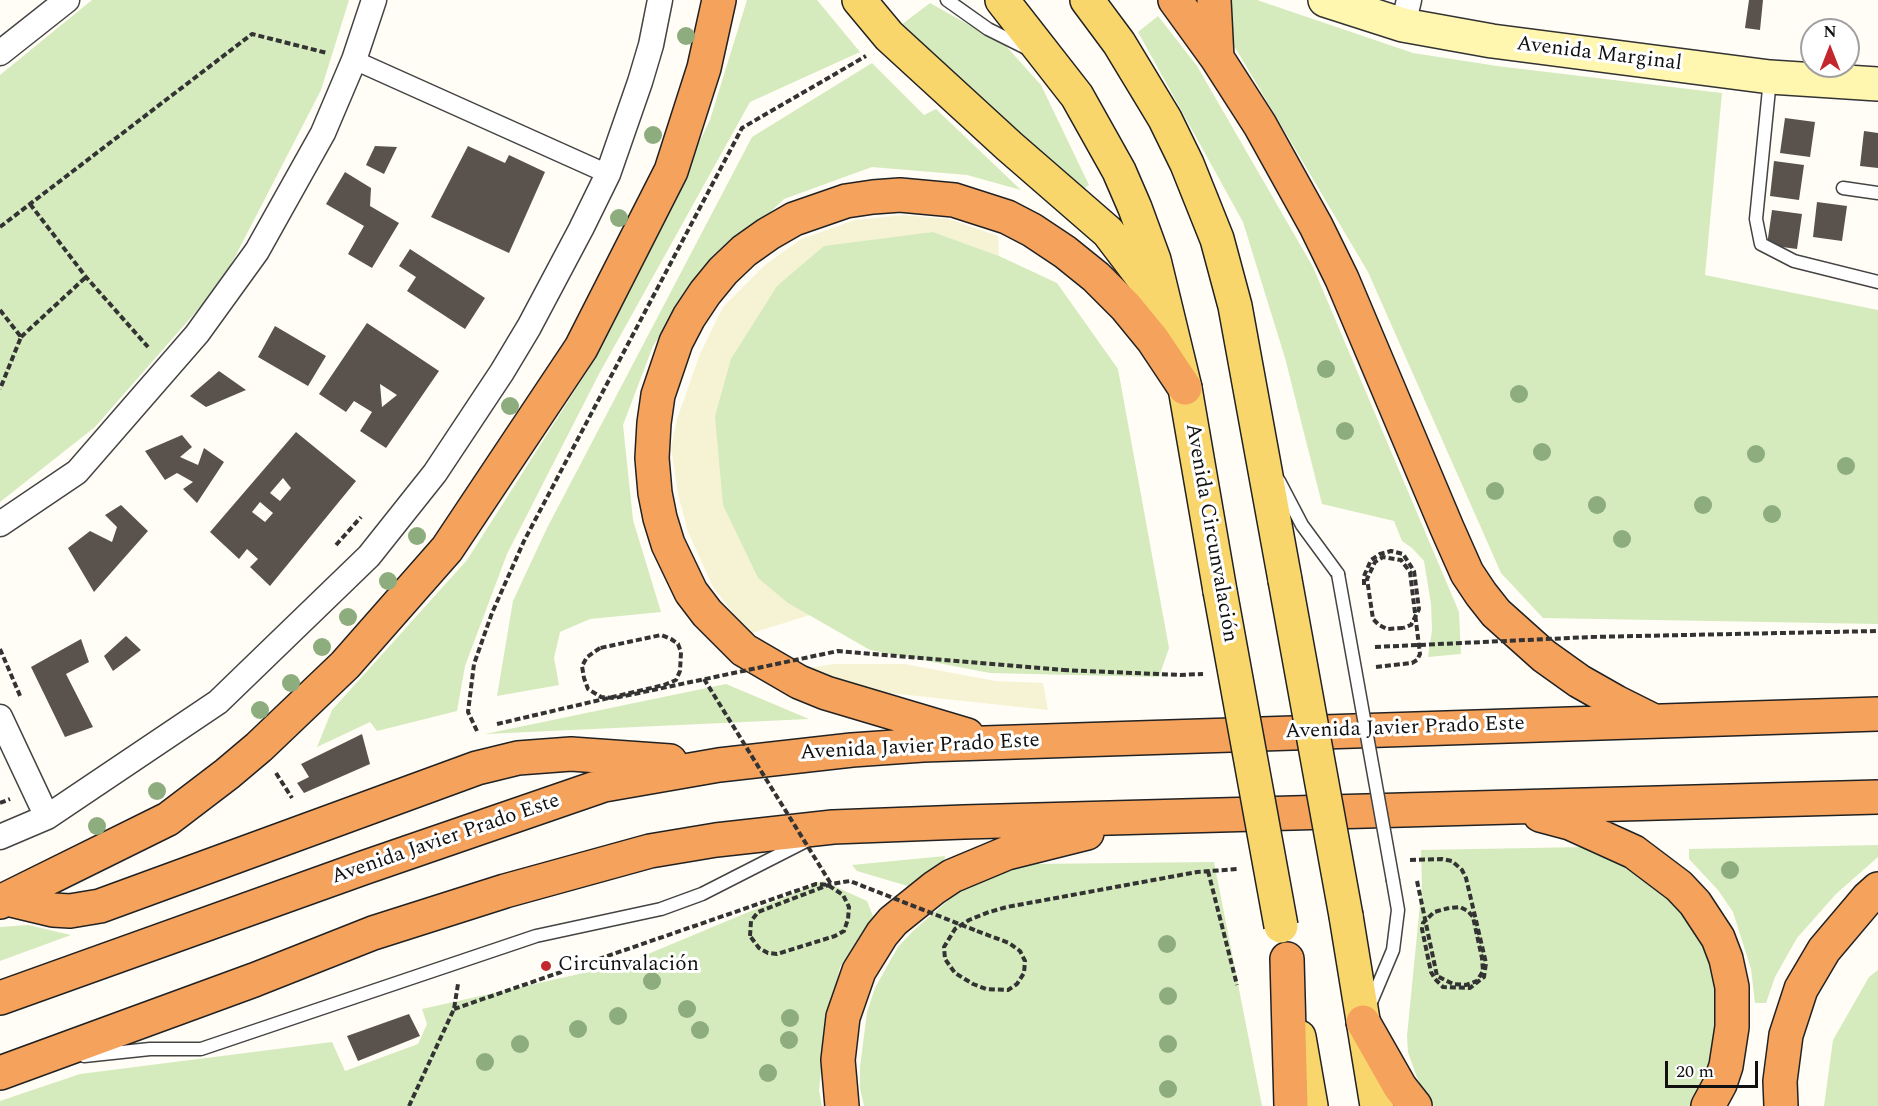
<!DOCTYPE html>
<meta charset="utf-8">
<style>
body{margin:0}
#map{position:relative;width:1878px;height:1106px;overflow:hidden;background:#fffdf5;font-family:Spectral,serif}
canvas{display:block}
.north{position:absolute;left:1800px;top:18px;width:60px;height:60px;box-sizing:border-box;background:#fff;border:2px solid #a0a0a0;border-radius:50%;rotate:0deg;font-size:16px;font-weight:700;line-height:24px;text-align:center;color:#111}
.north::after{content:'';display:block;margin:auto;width:21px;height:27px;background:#c4262e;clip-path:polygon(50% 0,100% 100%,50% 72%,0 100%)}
.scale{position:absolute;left:1665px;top:1061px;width:93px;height:27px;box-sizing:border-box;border:3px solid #111;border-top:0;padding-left:8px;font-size:18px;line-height:21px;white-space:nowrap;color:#111;-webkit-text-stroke:4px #fff;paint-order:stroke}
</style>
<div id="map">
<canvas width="1878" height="1106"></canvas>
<div class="north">N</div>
<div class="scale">20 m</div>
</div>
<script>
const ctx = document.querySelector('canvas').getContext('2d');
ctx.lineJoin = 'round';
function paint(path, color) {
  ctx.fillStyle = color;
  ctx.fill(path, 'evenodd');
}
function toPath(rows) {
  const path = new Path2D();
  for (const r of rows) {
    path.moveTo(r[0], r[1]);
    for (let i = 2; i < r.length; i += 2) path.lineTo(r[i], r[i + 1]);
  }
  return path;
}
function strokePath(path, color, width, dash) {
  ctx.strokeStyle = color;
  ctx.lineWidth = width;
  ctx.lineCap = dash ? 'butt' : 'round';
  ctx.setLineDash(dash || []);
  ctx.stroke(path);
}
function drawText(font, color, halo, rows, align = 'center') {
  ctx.font = font + ' Spectral,serif';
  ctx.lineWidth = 6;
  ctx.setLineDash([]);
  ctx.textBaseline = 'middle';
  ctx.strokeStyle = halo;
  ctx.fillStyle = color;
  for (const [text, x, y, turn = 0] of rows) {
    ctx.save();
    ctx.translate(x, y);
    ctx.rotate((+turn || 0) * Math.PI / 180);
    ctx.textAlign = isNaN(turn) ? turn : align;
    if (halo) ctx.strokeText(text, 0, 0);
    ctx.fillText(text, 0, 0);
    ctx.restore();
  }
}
paint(toPath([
 [903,215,949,219,998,236,999,256,933,232,780,595,810,615,749,634,713,587,688,532,678,494,671,448,677,419,700,354,723,307,765,265,801,239,855,220],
 [833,664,905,664,995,681,1043,683,1048,710,889,693,842,682,809,668]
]), '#f6f3d4');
paint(toPath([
 [92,0,349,0,321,90,222,282,95,427,0,502,0,75],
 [747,0,817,0,860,52,750,102,599,374,507,554,465,666,457,711,377,731,370,722,317,747,332,710,467,560,588,370,710,120],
 [1200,0,1257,0,1413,53,1497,66,1722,93,1705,275,1878,310,1878,624,1543,618,1501,573,1368,272,1236,49],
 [930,3,1005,45,1041,85,1089,185,1081,192,901,25],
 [1158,16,1197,66,1313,267,1459,612,1461,654,1428,657,1432,630,1431,604,1424,561,1412,548,1402,541,1394,521,1322,504,1285,358,1243,222,1138,32],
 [872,63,924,115,936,109,1021,190,967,175,872,167,784,199,696,283,653,346,623,425,633,520,661,612,590,619,560,632,554,658,559,685,497,696,513,601,547,528,752,137],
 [933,232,999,256,1057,283,1118,369,1169,648,1159,677,990,673,870,650,788,603,758,578,723,505,715,416,731,359,777,286,824,246],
 [726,684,809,719,485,734],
 [1878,845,1878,857,1836,894,1797,938,1775,977,1766,1003,1755,1003,1751,969,1733,912,1718,890,1689,859,1689,849],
 [1584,847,1607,852,1660,884,1702,940,1713,977,1717,1011,1714,1054,1697,1098,1691,1106,1434,1106,1421,1086,1416,1075,1408,1052,1407,1036,1422,884,1421,850],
 [945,856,944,864,927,873,911,887,857,871,852,865],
 [1214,862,1262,1106,864,1106,860,1088,860,1067,867,1012,875,988,898,947,913,931,952,897,976,881,1032,864],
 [823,881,867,901,873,916,840,967,824,1042,819,1090,822,1106,0,1106,0,1101,80,1074,332,1042,345,1071,418,1044,427,1024,422,1009,624,964],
 [28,925,71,935,0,961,0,927],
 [1878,970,1878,1106,1824,1106,1833,1040,1869,977]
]), '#d5ebbd');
paint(toPath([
 [1749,0,1763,0,1760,30,1745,28],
 [1785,118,1815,122,1810,157,1780,153],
 [1864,131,1878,133,1878,168,1860,166],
 [375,146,397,147,384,174,366,165],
 [468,146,505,163,509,155,545,172,509,253,431,217],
 [1774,161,1804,165,1799,200,1770,196],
 [345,172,371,188,370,206,399,223,372,268,348,254,364,226,326,204],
 [1817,202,1847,206,1842,241,1813,237],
 [1772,210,1802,214,1797,249,1767,245],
 [410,249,485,298,465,329,407,291,416,277,399,266],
 [367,323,439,371,386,448,360,431,372,412,354,401,346,412,319,394],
 [380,384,397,395,382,407],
 [275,326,326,356,308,386,258,357],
 [219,371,246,390,206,407,190,396],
 [296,432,356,481,270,586,250,567,258,559,247,549,239,559,210,532],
 [283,478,291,488,280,501,270,493],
 [260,502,273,513,265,522,252,512],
 [182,435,192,447,180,457,198,465,204,448,224,462,197,503,183,489,193,482,177,473,165,480,145,451],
 [121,505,148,531,94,592,68,548,90,531,112,542,117,527,105,515],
 [126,636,141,650,113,671,104,656],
 [81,639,89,662,66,674,93,727,65,737,31,667],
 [362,734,370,764,304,793,297,783,309,777,301,764],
 [409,1014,420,1036,358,1061,347,1036]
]), '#5a524d');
const service = toPath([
 [947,0,988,29,1028,49],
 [1770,79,1756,219,1761,244,1794,261,1878,282],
 [1843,188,1878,193],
 [1279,481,1302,525,1338,574],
 [1369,1007,1393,950,1398,910,1393,881],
 [84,1056,150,1049,201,1049,536,936,661,909,702,894,806,841]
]);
const pedestrian = toPath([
 [354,60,608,174]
]);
const minor = toPath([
 [1403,25,1409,0],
 [0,53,67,0],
 [0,524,77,472,197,334,257,251,323,133,354,60,374,0],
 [0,717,47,817],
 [0,837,47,817,218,702,369,556,435,473,502,372,529,327,581,229,608,174,640,82,651,45,660,0]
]);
const secondary = toPath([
 [1325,0,1403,25,1492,41,1770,77,1878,84]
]);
const primary = toPath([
 [859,0,889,36,1009,146,1108,232,1155,294],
 [1002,0,1077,96,1119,171,1135,208,1154,260,1185,388,1220,591],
 [1087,0,1119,43,1165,119,1187,164,1217,239,1235,306,1285,580],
 [1346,916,1377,1106],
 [1299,1037,1311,1106]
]);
const motorway = toPath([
 [1175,0,1217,58,1260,125,1316,226,1342,279,1447,528,1467,573,1481,594,1496,613,1544,656,1579,681,1616,702,1650,719],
 [1214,0,1217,58],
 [967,735,826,693,799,682,744,650,707,613,691,592,668,544,660,518,655,493,652,458,654,423,658,395,676,342,689,317,705,293,723,271,744,251,768,234,794,219,846,201,873,197,900,195,954,200,1007,217,1032,230,1065,252,1096,277,1126,307,1153,340,1185,388],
 [1540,815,1570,823,1634,852,1679,886,1695,903,1718,938,1726,959,1732,987,1732,1027,1726,1066,1720,1084,1708,1106],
 [7,899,53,910,70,911,100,906,477,768,518,758,571,754,670,761],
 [0,902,168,819,227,774,259,747,345,665,447,549,581,348,671,171,704,68,719,0],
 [1287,959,1291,1106],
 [0,998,363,868,604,785,719,765,852,750,923,745,1878,714],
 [1363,1022,1400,1087,1415,1106],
 [0,1073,254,980,373,933,505,891,650,851,716,840,833,827,964,822,1878,797],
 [842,1106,838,1060,843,1017,859,971,882,934,893,921,934,888,952,876,1007,853,1087,833],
 [1781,1106,1780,1081,1786,1035,1801,989,1824,950,1868,898,1878,889]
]);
strokePath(service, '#444', 15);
strokePath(pedestrian, '#444', 21);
strokePath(minor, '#444', 27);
strokePath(secondary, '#333', 36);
strokePath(primary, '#222', 36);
strokePath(motorway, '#222', 36);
strokePath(toPath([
 [30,204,86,277,148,347],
 [0,227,252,34,327,53],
 [0,310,21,337,0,389],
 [21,337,86,277],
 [336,545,361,517],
 [1591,637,1878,631],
 [0,649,21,698],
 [1376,667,1412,663,1417,660,1420,654,1410,572,1401,560,1383,557,1375,562,1367,579,1373,619,1379,625,1387,629,1403,628],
 [1063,670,1180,675,1203,674],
 [497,724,664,685,676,680,680,671,681,652,678,644,671,639,661,635,600,648],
 [477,731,468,712,474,664,492,613,524,541,742,128,866,56],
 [276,773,292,798],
 [0,803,10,799],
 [1410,860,1442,859,1452,861,1462,870,1466,878,1486,963,1484,977,1470,988,1443,987,1435,979,1431,972,1422,929,1423,923,1434,912,1449,908],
 [1208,871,1237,985],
 [977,931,1009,943,1020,951,1025,961,1024,973,1017,984,1008,990,986,989,973,984,955,973,945,959,944,947,955,929,969,920,989,912,1007,907,1197,872,1238,869],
 [454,1009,816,884,828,885,843,895,849,907,848,919,844,931,835,936,777,954,768,953,759,948,750,936],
 [409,1106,454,1009,458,984]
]), '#333', 4, [6, 3]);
strokePath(service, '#fff', 12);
strokePath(pedestrian, '#fff', 18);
strokePath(minor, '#fff', 24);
strokePath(secondary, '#fff6b0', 33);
strokePath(primary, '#f9d66b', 33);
strokePath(motorway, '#f5a25d', 33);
const serviceBridge = toPath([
 [1338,574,1393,881]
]);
const primaryBridge = toPath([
 [1285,580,1346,916],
 [1220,591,1281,926]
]);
strokePath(serviceBridge, '#444', 15, []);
strokePath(primaryBridge, '#222', 36, []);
strokePath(toPath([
 [1364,585,1364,576,1371,560,1380,554,1391,551,1403,554,1414,571,1419,609,1411,625,1403,628],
 [1375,647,1591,637],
 [600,648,587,657,582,666,584,678,588,689,601,697,615,698,838,651,1063,670],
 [704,679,831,884],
 [1417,881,1437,976,1453,984,1466,985,1477,981,1483,971,1482,958,1473,917,1468,911,1460,907,1449,908],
 [750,936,751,921,758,912,831,884,850,881,977,931]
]), '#333', 4, [6, 3]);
strokePath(serviceBridge, '#fff', 12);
strokePath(primaryBridge, '#f9d66b', 33);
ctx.fillStyle = '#8dad7f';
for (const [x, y] of [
 [686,36],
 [653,135],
 [619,218],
 [1326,369],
 [1519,394],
 [510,406],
 [1345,431],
 [1542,452],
 [1756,454],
 [1846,466],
 [1495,491],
 [1597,505],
 [1703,505],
 [1772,514],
 [417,536],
 [1622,539],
 [388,581],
 [348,617],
 [322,647],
 [291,683],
 [260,710],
 [157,791],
 [97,826],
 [1730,870],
 [1167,944],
 [652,981],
 [1168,996],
 [687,1009],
 [618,1016],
 [790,1018],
 [578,1029],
 [700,1030],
 [789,1040],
 [520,1044],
 [1168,1044],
 [485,1062],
 [768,1073],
 [1168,1089]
]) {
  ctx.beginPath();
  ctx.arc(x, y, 9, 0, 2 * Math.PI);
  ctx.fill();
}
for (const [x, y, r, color] of [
 [546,966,6,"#c4262e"]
]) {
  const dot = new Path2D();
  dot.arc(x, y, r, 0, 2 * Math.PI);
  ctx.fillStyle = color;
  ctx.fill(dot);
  strokePath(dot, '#fff', 2);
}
drawText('21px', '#111', '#fff', [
 ["Avenida Marginal",1599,55,7],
 ["Avenida Circunvalación",1210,533,80],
 ["Avenida Javier Prado Este",1405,729,-2],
 ["Avenida Javier Prado Este",920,748,-3],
 ["Avenida Javier Prado Este",446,840,-19]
]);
drawText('21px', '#111', '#fff', [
 ["Circunvalación",558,966]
], 'left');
</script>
